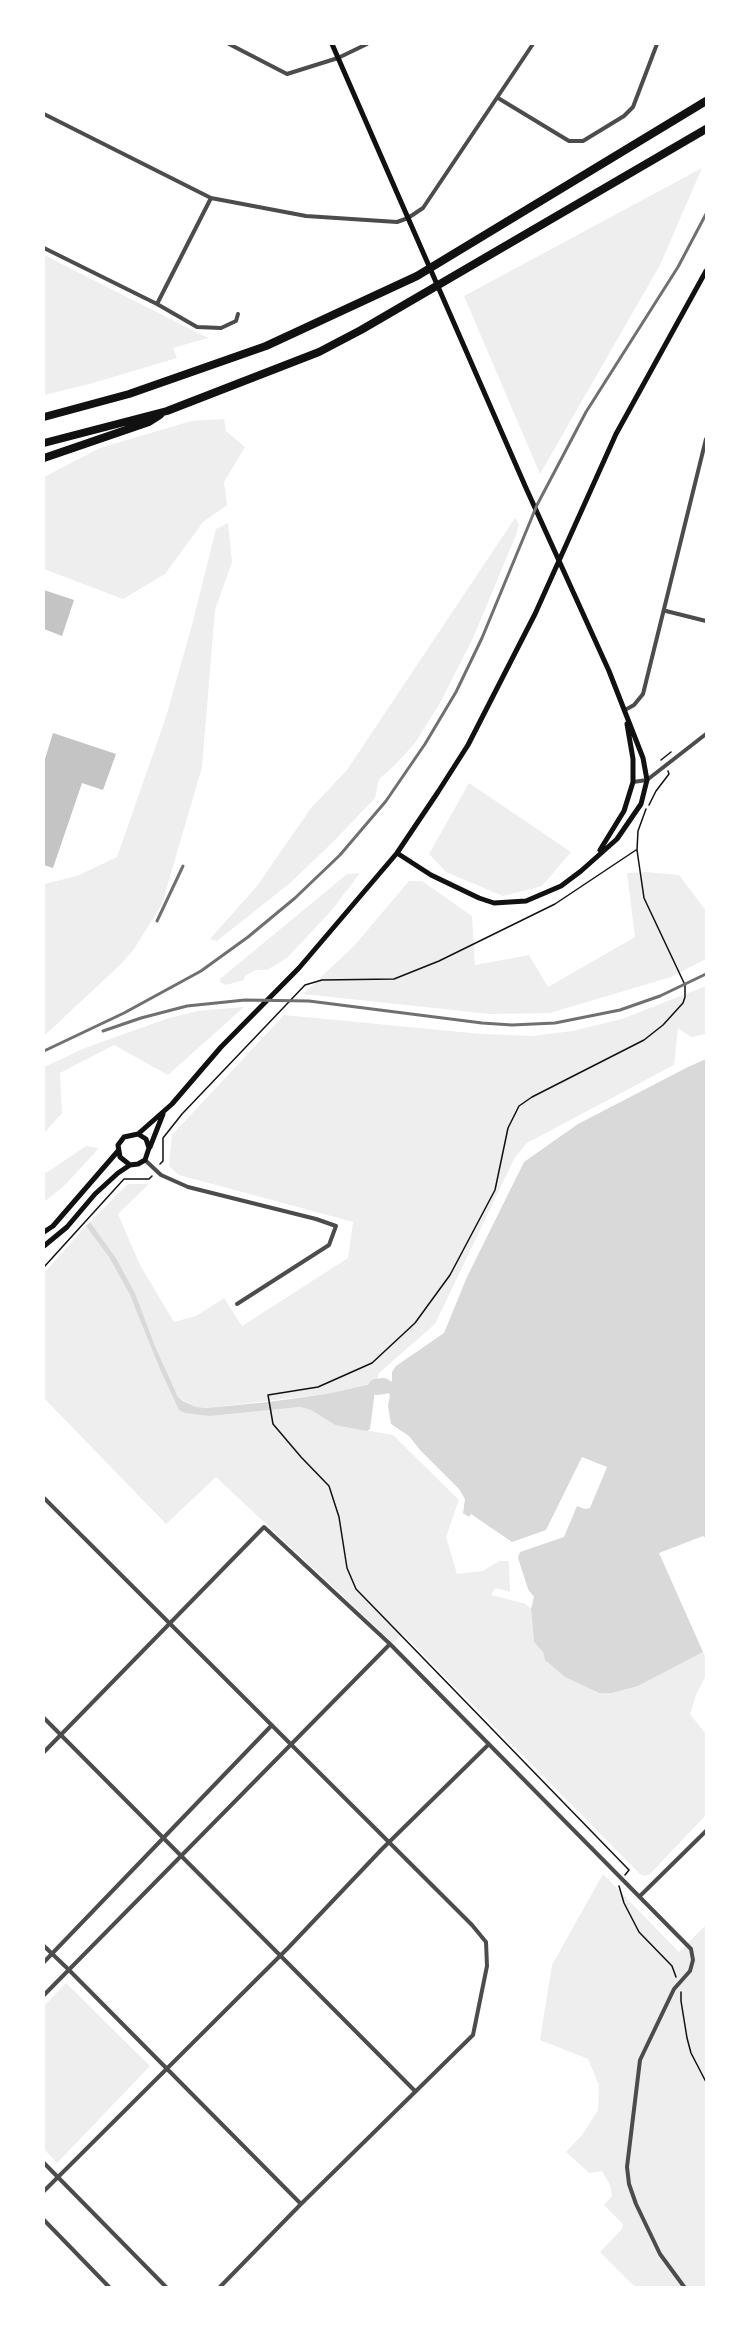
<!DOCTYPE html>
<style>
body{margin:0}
#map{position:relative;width:750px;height:2331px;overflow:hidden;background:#fff;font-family:Spectral,serif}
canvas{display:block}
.frame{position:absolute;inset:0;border:45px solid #fff;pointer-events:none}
</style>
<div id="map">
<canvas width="750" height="2331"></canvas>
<div class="frame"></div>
</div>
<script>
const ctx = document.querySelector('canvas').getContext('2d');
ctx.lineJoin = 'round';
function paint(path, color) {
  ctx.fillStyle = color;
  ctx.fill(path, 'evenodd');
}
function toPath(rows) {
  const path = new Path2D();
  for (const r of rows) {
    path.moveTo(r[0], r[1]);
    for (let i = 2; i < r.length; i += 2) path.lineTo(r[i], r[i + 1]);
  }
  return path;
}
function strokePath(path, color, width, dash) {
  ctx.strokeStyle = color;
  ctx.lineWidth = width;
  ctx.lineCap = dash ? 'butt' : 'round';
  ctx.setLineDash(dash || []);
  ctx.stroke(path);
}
paint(toPath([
 [702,168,660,265,540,474,464,296],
 [44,255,208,338,173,348,177,358,93,383,44,395],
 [224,419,226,431,245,447,224,482,227,505,203,522,165,574,123,599,44,569,44,477,100,448,191,421],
 [515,518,519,524,516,535,473,638,440,703,415,743,393,767,379,779,375,798,333,842,290,883,217,941,210,939,257,886,311,808,347,770],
 [228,523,232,562,215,610,202,767,162,904,134,949,122,963,44,1036,44,884,77,876,117,857,166,717,192,625,216,529],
 [469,783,571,852,542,886,503,896,446,872,429,854],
 [645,872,679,875,706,911,706,959,671,977,550,1013,490,1014,303,994,354,946,409,881,422,881,472,916,475,965,529,955,548,987,635,937,627,873],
 [360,873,331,911,287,958,267,970,255,970,245,976,244,980,226,985,220,982,220,979,347,874],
 [706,986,706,1034,691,1037,678,1028,674,1065,527,1143,514,1159,435,1324,379,1373,376,1383,326,1394,206,1408,196,1407,178,1397,155,1346,135,1293,116,1258,90,1222,128,1184,149,1184,118,1214,140,1265,174,1322,196,1316,224,1298,242,1326,348,1258,353,1222,179,1175,169,1166,172,1135,284,1015,481,1034,533,1036,572,1031,622,1019],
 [244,1007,168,1075,114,1045,60,1073,62,1113,44,1133,44,1067,85,1048,166,1019,197,1011],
 [86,1146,99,1148,65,1185,44,1202,44,1170,46,1173],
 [86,1226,109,1257,130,1295,175,1401,210,1416,300,1407,311,1410,335,1425,393,1435,459,1500,446,1537,457,1574,483,1571,499,1561,509,1561,510,1592,495,1588,491,1595,526,1604,531,1609,534,1642,543,1652,545,1660,565,1677,599,1693,612,1693,638,1686,703,1652,706,1658,706,1675,696,1695,690,1714,706,1734,706,1815,650,1874,645,1876,640,1874,403,1634,393,1643,216,1477,166,1524,44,1398,44,1273],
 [603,1874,679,1952,706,1925,706,2287,635,2287,600,2252,622,2229,623,2224,604,2205,612,2196,610,2185,602,2171,589,2173,566,2152,582,2135,598,2110,599,2085,588,2059,540,2040,552,1965],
 [66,1983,150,2066,57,2163,44,2149,44,2006]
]), '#eee');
paint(toPath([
 [706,1059,706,1538,703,1536,659,1553,703,1652,638,1686,612,1693,599,1693,565,1677,545,1660,543,1652,534,1642,531,1609,534,1597,528,1589,518,1558,520,1552,564,1537,577,1506,585,1509,590,1508,607,1467,582,1457,546,1530,512,1542,471,1514,469,1517,463,1513,465,1499,459,1489,420,1450,409,1436,391,1424,388,1406,390,1395,383,1387,384,1384,392,1381,392,1372,396,1366,444,1333,467,1277,524,1162,578,1124,688,1067],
 [90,1222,116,1258,135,1293,155,1346,178,1397,183,1401,196,1407,206,1408,268,1402,326,1394,376,1383,370,1429,367,1431,335,1425,311,1410,300,1407,210,1416,185,1413,179,1410,160,1369,130,1295,109,1257,86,1226]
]), '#d9d9d9');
strokePath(toPath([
 [376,1387,384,1386]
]), '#d9d9d9', 16);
paint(toPath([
 [44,590,74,600,62,636,44,629],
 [53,733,116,754,103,790,82,783,53,868,44,865,44,762]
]), '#c4c4c4');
strokePath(toPath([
 [661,760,671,752],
 [649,805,656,791,669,774,668,771],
 [160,1164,163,1161,163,1138,182,1114,305,985,322,980,394,979,439,961,555,904,636,850],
 [44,1267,124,1179,149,1179,152,1176],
 [625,1875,629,1870,356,1589,347,1568,339,1517,329,1486,301,1457,273,1424,268,1395,318,1387,372,1363,415,1323,450,1275,495,1190,508,1128,519,1106,532,1097,644,1040,663,1025,683,1003,685,997,685,985,644,898,637,850,638,831,646,809],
 [619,1886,624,1903,639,1932,672,1966,676,1977],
 [681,1992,681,2001,687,2038,691,2053,706,2082]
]), '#111', 1.5);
strokePath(toPath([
 [229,44,287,74,338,58,367,44],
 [498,98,569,141,583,141,624,116,633,107,657,44],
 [44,114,211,198,306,216,397,222,408,218,423,208,533,44],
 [44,248,157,304,197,327,221,328,236,321,238,314],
 [157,304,211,198],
 [666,611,706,621],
 [625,710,634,705,643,694,706,439],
 [633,782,647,780,706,734],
 [145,1160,161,1175,188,1187,316,1219,336,1226,329,1245,237,1304],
 [44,1498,472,1925,486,1942,487,1966,473,2035,301,2204,219,2288],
 [44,1718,415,2091],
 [44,1752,264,1527,390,1644,691,1949,693,1960,690,1971,674,1989,640,2060,627,2167,629,2184,636,2204,660,2254,685,2288],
 [640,1896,706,1831],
 [44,1946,68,1969,301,2204],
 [44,1962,272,1725],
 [44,1995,390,1644],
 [44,2163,167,2288],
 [44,2191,288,1948,382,1849,488,1745],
 [44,2220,110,2288]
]), '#4c4c4c', 4);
strokePath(toPath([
 [332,44,526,488,609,671,643,758,647,780,641,804,617,839,581,871,561,886,526,901,494,903,479,898,431,875,397,853],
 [600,850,624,811,633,782,633,759,627,724],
 [138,1134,172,1104,221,1047,299,968,397,853,438,792,468,745,535,614,616,434,706,271],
 [150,1147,163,1114],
 [44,1232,53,1226,118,1151],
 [44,1246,67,1227,95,1194,118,1173,130,1165,138,1164,145,1160,149,1148,146,1139,138,1134,124,1137,118,1145,120,1157,130,1165]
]), '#111', 5);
strokePath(toPath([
 [44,417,129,394,266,346,417,276,706,101],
 [44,443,167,411,319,352,361,330,706,129],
 [44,458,149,422,160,415]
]), '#111', 8);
strokePath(toPath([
 [157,921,183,866],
 [103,1031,141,1018,187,1006,245,1000,309,1001,482,1023,512,1025,555,1023,620,1010,660,996,706,974],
 [44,1051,124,1013,201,971,248,937,295,898,340,855,386,801,425,744,456,692,482,638,537,505,586,412,678,267,706,214]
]), '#707070', 3);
</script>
